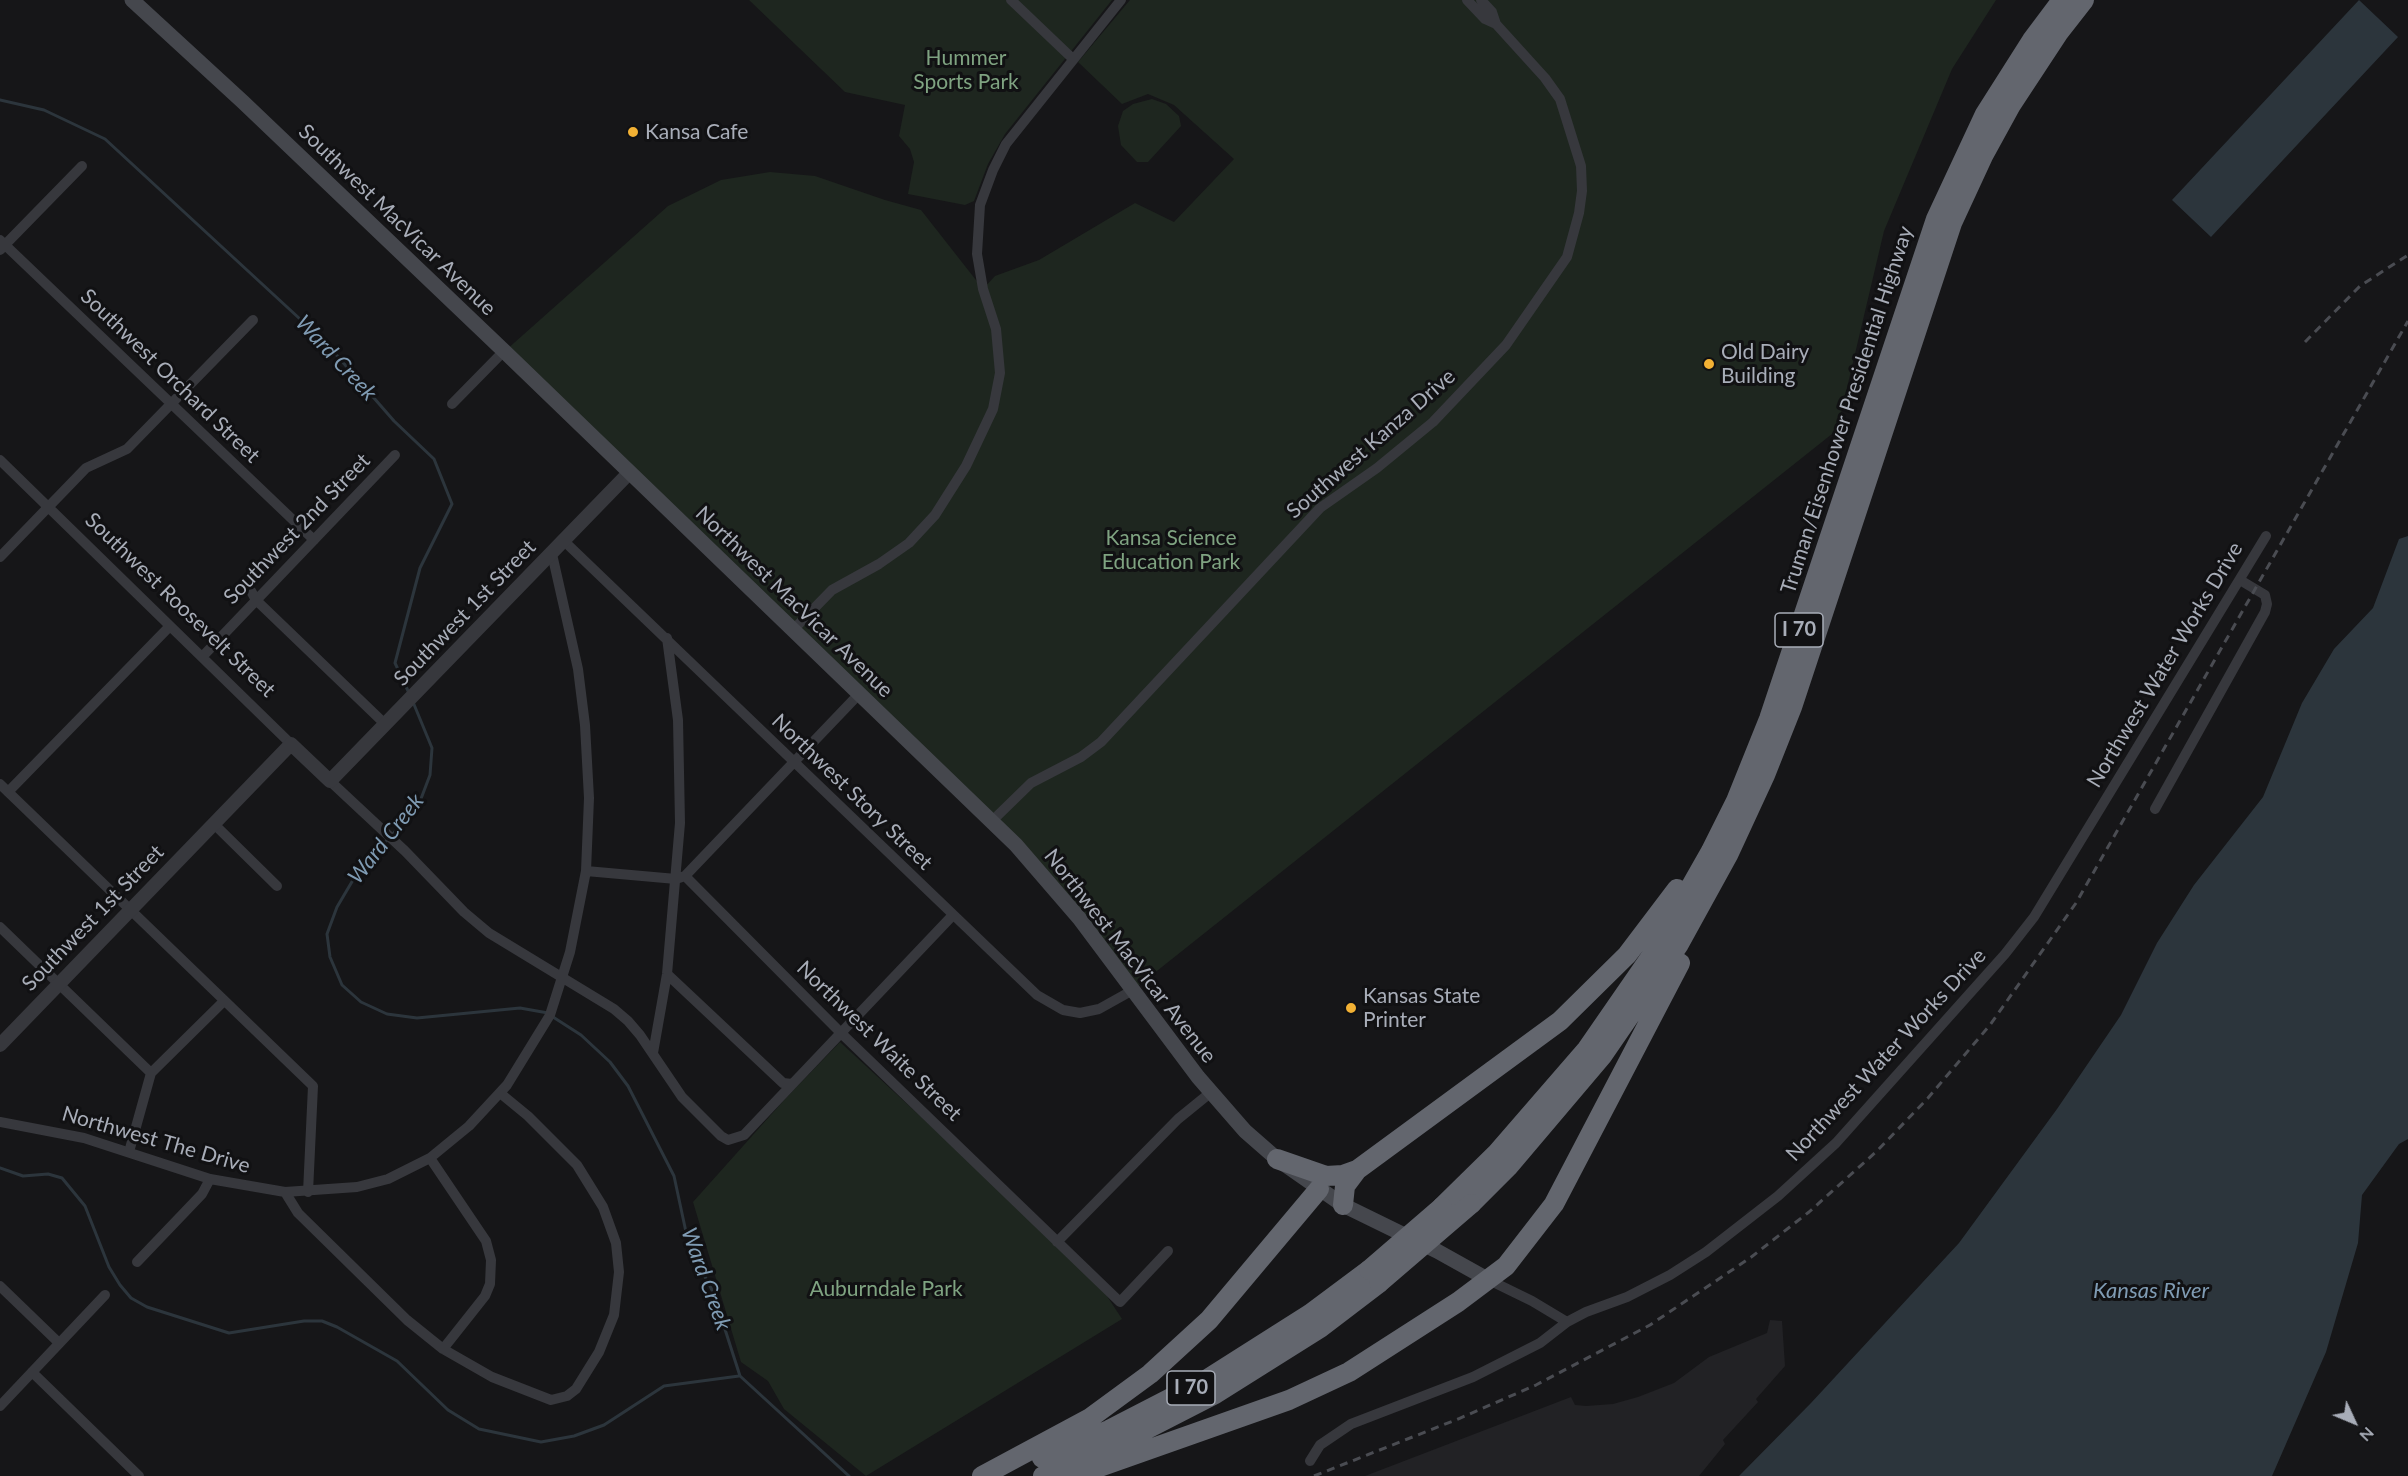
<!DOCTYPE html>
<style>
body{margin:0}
#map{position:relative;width:2408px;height:1476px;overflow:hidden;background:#161618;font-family:Lato,sans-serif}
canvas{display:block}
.north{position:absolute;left:2324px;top:1392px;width:60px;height:60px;-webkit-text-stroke:4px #111113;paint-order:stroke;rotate:134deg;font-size:16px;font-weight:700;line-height:24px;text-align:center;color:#a8adb8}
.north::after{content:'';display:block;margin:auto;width:21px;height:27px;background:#a8adb8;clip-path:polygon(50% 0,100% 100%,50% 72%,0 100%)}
</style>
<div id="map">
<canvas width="2408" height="1476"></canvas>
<div class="north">N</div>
</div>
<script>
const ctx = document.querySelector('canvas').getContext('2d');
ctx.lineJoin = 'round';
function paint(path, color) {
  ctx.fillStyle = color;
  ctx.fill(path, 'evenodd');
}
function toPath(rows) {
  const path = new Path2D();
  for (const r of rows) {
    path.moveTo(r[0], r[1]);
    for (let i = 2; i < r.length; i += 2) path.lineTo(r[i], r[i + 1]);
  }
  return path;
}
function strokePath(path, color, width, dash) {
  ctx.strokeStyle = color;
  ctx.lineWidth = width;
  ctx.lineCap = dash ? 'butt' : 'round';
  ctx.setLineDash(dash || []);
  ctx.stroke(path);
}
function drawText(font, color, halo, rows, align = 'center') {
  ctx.font = font + ' Lato,sans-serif';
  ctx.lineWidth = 6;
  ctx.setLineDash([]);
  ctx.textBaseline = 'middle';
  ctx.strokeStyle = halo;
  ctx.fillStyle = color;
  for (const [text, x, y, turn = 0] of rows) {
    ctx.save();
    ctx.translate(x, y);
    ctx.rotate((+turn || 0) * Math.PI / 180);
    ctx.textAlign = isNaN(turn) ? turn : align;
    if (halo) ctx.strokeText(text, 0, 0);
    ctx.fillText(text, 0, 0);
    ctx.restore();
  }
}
paint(toPath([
 [1770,1320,1782,1321,1785,1366,1756,1399,1758,1402,1723,1440,1725,1444,1699,1476,1365,1476,1571,1397,1575,1405,1586,1406,1613,1404,1638,1397,1674,1383,1709,1357,1767,1333]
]), '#222225');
paint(toPath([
 [749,0,1112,0,1005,134,988,164,974,201,965,205,908,194,914,162,910,149,899,136,905,105,845,92],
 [1130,0,1996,0,1952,69,1884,231,1837,430,1133,990,992,821,505,351,668,206,721,180,770,172,815,176,885,200,921,210,983,289,995,276,1039,260,1135,203,1174,222,1234,159,1174,105,1148,94,1122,104,1078,62],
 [1152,99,1166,104,1179,116,1181,126,1148,162,1137,162,1121,145,1118,126,1123,111,1133,104],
 [840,1042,957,1150,1105,1293,1122,1319,866,1476,784,1409,768,1381,741,1362,693,1202,786,1098]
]), '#1e261f');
paint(toPath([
 [2359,0,2398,37,2211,237,2172,200],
 [2408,536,2408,1139,2399,1144,2362,1195,2358,1243,2326,1352,2272,1476,1739,1476,1811,1403,1959,1243,2057,1109,2121,1015,2157,943,2194,885,2263,797,2302,703,2334,649,2373,608,2399,539]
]), '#2c353c');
strokePath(toPath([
 [0,100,44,110,105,139,326,343,394,421,434,459,452,504,420,568,395,663,409,693],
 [392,835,419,804,430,775,432,748,413,702],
 [387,840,353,880,337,907,327,934,330,957,342,985,361,1002,387,1014,417,1018,520,1008,548,1013],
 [553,1017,581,1035,610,1062,628,1086,674,1176,689,1246,713,1292,740,1376,849,1476],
 [0,1168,23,1176,48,1174,62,1178,85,1206,109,1267,120,1285,131,1298,147,1307,229,1333,304,1321,322,1321,337,1327,397,1361,448,1410,479,1429,541,1442,574,1436,604,1425,664,1386,739,1376]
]), '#2c353c', 3);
strokePath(toPath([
 [1011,0,1073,59],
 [1481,0,1492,12,1496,24],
 [0,240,314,540],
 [0,250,82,166],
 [452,404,504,351],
 [0,460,291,744],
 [564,541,1037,995,1063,1010,1080,1013,1099,1009,1133,990],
 [0,557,86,468,127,449,253,320],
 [251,591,256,600,385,724],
 [793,630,832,590,879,564,909,543,935,515,966,466,993,409,1000,373,996,329,983,289,977,254,980,205,993,170,1006,144,1121,0],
 [202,657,395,455],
 [330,781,405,851,464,912,489,933,614,1009,628,1021,640,1035,682,1097,721,1136,728,1140,744,1135,952,916],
 [0,784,313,1086,308,1192],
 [8,792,170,626],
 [2155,809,2265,612,2267,604,2265,595,2240,580],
 [992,821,1031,783,1081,757,1101,742,1320,508,1377,468,1433,422,1506,345,1567,257,1579,213,1582,191,1581,166,1560,99,1545,78,1496,24,1485,19,1467,0],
 [214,824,277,886],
 [586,871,676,879,685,876,859,694],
 [685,876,841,1033,1120,1302,1168,1251],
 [0,927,151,1073],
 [667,974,783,1083,792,1084],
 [653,1053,667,974,680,823,678,720,667,638],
 [0,1122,84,1138,210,1179,285,1192,357,1187,388,1179,430,1158,469,1126,507,1085,550,1015,570,952,586,871,589,798,585,725,578,669,552,554],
 [129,1152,151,1073,224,1001],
 [430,1158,486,1241,491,1260,490,1284,485,1296,443,1349],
 [285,1192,298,1213,407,1320,443,1349,492,1377,551,1400,567,1396,576,1389,599,1352,614,1315,619,1272,616,1243,603,1207,577,1165,528,1116,500,1093],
 [1057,1242,1178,1119,1210,1093],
 [137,1262,202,1194,210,1179],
 [1489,1280,1532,1301,1567,1322],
 [0,1286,59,1343],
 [32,1372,139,1476],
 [0,1406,105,1295],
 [1310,1461,1320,1445,1351,1424,1473,1377,1540,1343,1567,1322,1586,1312,1627,1297,1670,1275,1706,1252,1778,1196,1836,1143,2005,954,2034,917,2266,536]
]), '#37383d', 10);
strokePath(toPath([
 [0,1045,291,744,330,781,629,473]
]), '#37383d', 14);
strokePath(toPath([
 [132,0,243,102,504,351,1016,845,1079,918,1198,1077,1245,1131,1277,1159,1343,1205,1437,1251,1489,1280]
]), '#45474d', 15);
strokePath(toPath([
 [1277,1159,1326,1176,1343,1175,1357,1170,1560,1021,1627,955,1677,889],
 [1471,1204,1508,1167,1602,1056,1679,944,1728,855,1765,775,1792,707,1952,223,1983,156,2011,105,2059,32,2084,0],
 [1343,1205,1345,1186,1357,1170],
 [1442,1207,1496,1154,1587,1049,1652,955,1711,851,1736,801,1769,719,1936,219,1985,114,2032,40,2062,0],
 [1042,1458,1109,1430,1206,1380,1310,1314,1369,1270],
 [982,1476,1090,1418,1150,1374,1209,1320,1319,1189],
 [1043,1476,1100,1453,1215,1394,1320,1328,1379,1283],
 [1074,1476,1289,1400,1349,1372,1458,1302,1506,1266,1554,1204,1680,963]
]), '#63666e', 20);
strokePath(toPath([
 [2305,342,2360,286,2408,255],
 [1314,1476,1458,1419,1536,1385,1650,1325,1750,1258,1809,1212,1877,1151,1928,1098,1990,1025,2076,903,2408,321]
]), '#4a4c52', 3, [8, 6]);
strokePath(toPath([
 [1369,1270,1442,1207],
 [1379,1283,1471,1204]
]), '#63666e', 20);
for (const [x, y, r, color] of [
 [633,132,6,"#f2b134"],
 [1709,364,6,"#f2b134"],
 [1351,1008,6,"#f2b134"]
]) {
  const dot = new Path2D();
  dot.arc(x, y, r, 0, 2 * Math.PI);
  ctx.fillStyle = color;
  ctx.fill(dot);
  strokePath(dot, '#111113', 2);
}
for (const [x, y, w] of [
 [1799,630,48],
 [1191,1388,48]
]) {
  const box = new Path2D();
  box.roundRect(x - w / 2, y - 17, w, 34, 4.5);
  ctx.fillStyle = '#111113';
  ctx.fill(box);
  strokePath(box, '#a8adb8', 1.5);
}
drawText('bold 20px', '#a8adb8', null, [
 ["I 70",1799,630],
 ["I 70",1191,1388]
]);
drawText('21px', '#7fa381', '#111113', [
 ["Hummer",966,58],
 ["Sports Park",966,82],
 ["Kansa Science",1171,538],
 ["Education Park",1171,562],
 ["Auburndale Park",886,1289]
]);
drawText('21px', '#a8adb8', '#111113', [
 ["Kansa Cafe",645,132],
 ["Old Dairy",1721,352],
 ["Building",1721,376],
 ["Kansas State",1363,996],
 ["Printer",1363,1020]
], 'left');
drawText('21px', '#a8adb8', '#111113', [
 ["Southwest MacVicar Avenue",397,220,44],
 ["Southwest Orchard Street",170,376,44],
 ["Truman/Eisenhower Presidential Highway",1847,410,-72],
 ["Southwest Kanza Drive",1371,444,-41],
 ["Southwest 2nd Street",297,529,-46],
 ["Northwest MacVicar Avenue",794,602,44],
 ["Southwest Roosevelt Street",180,605,44],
 ["Southwest 1st Street",465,613,-46],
 ["Northwest Water Works Drive",2165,665,-59],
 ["Northwest Story Street",852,792,44],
 ["Southwest 1st Street",93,918,-46],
 ["Northwest MacVicar Avenue",1130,956,52],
 ["Northwest Waite Street",879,1041,44],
 ["Northwest Water Works Drive",1886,1055,-47],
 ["Northwest The Drive",156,1140,16]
]);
drawText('italic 22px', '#7f9bb3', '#111113', [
 ["Ward Creek",336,358,47],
 ["Ward Creek",386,839,-52],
 ["Ward Creek",706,1279,70],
 ["Kansas River",2151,1291]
]);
</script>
